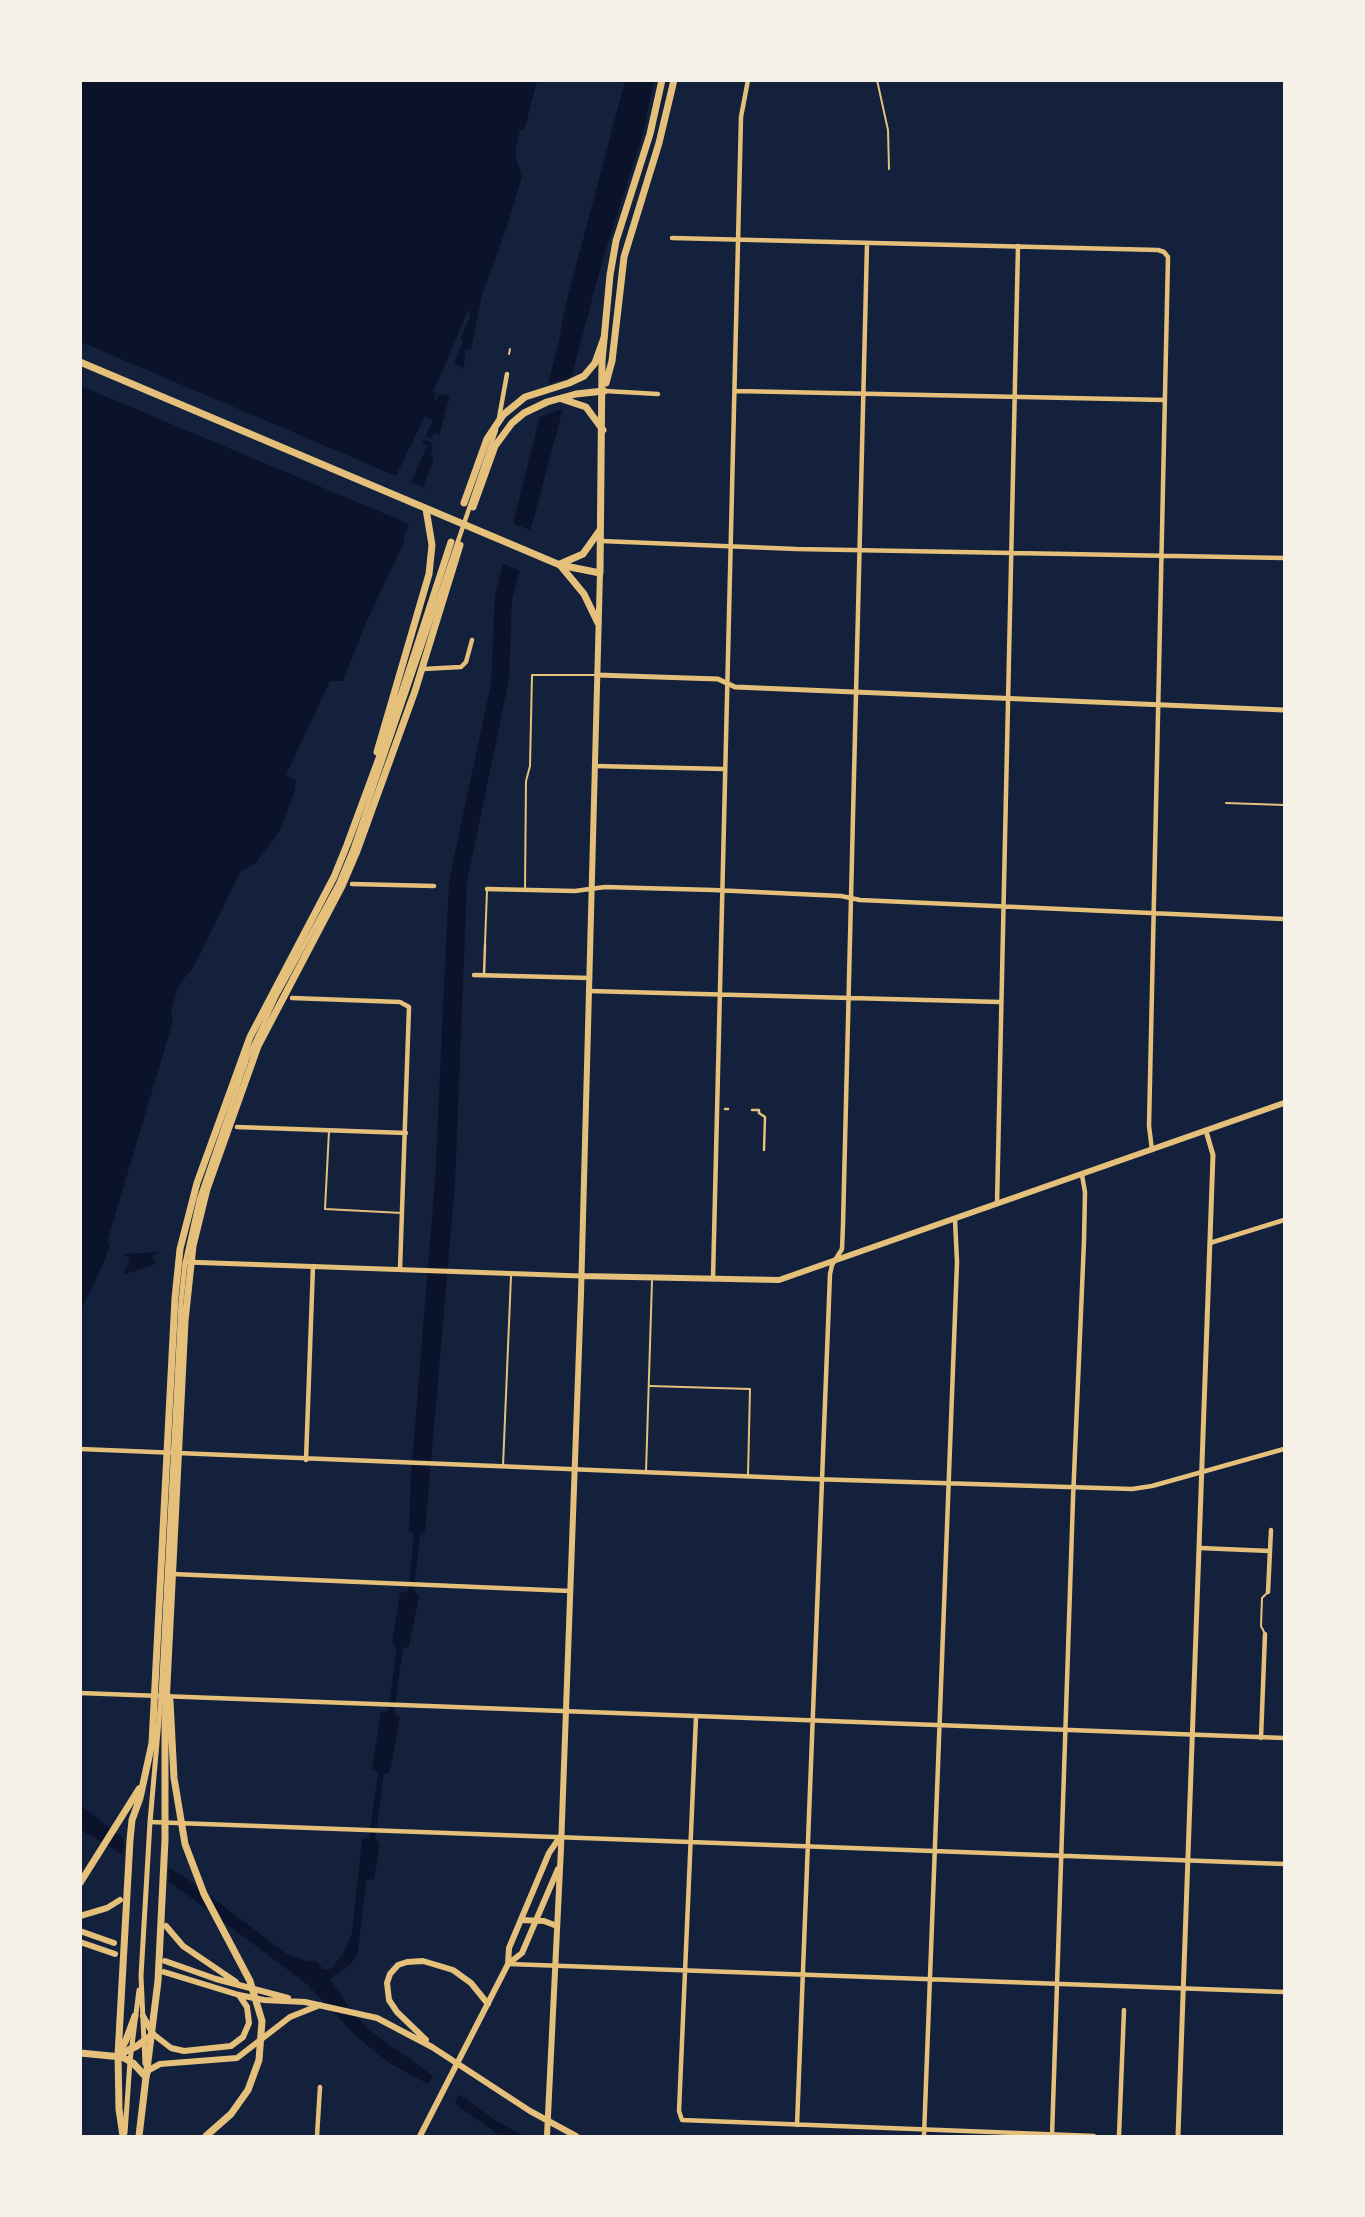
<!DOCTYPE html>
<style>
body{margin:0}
#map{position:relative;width:1365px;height:2217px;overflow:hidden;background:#14213d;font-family:"Noto Serif",serif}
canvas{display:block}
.frame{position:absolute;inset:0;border:82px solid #f6f1e7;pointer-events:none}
</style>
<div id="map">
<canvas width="1365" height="2217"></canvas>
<div class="frame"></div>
</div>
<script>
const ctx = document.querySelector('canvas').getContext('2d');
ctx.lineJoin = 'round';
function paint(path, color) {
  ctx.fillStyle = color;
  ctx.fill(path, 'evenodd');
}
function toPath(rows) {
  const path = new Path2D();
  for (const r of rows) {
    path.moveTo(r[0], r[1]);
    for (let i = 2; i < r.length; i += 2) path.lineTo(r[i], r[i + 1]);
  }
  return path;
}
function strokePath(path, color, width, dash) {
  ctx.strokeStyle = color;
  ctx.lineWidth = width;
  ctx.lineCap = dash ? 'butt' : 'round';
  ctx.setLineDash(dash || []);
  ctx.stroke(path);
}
paint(toPath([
 [81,81,537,81,526,124,524,130,520,130,515,154,522,177,505,232,482,295,471,350,465,350,464,368,452,387,432,464,405,534,404,542,366,623,343,681,330,681,286,775,296,780,295,790,280,831,256,863,241,871,194,966,179,985,171,1011,173,1021,107,1242,110,1243,105,1260,81,1310],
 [625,81,654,81,643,134,602,262,512,600,509,679,467,882,455,1184,425,1531,420,1535,414,1592,419,1596,409,1646,403,1649,394,1712,400,1717,390,1772,384,1774,375,1839,380,1843,374,1879,366,1881,358,1953,351,1964,330,1979,352,2012,369,2030,498,2122,525,2136,500,2136,428,2084,389,2063,357,2037,308,1985,181,1890,81,1830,80,1805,141,1852,186,1878,287,1954,307,1961,316,1961,324,1970,332,1968,344,1952,352,1933,362,1839,369,1838,378,1773,372,1769,381,1712,388,1711,397,1648,392,1643,400,1593,408,1591,414,1534,409,1531,411,1475,435,1181,449,881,491,684,495,595,559,340,565,307],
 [160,1252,152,1256,156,1264,123,1275,130,1258,122,1254]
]), '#0b132b');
paint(toPath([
 [469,309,470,317,460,339,463,340,454,364,464,368,451,397,442,394,439,395,436,401,434,400,437,394,433,392],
 [81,342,396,476,425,416,433,420,425,437,432,439,434,433,440,435,434,457,431,456,433,446,431,445,431,442,424,440,422,442,427,446,411,482,427,489,414,526,81,386],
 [577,374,566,408,536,418,544,384,564,380],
 [510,522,532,531,523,572,500,562],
 [124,1834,143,1849,169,1864,168,1886,123,1859],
 [434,2073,461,2091,453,2106,427,2088]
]), '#14213d');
strokePath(toPath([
 [877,80,888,130,889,169],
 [509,354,510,349],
 [1226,803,1284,805],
 [525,889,526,781,530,766,532,675,595,675],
 [485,944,487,890],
 [329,1131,325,1209,402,1213],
 [650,1386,750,1389,748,1476],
 [503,1466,511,1276],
 [646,1472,652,1281],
 [1265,1634,1261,1626,1262,1598,1267,1593]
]), '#e5c07b', 2);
strokePath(toPath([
 [484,975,485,945],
 [725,1109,728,1109],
 [752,1110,759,1110,759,1113,765,1117,764,1150]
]), '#e5c07b', 2.5);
strokePath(toPath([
 [672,238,1158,250,1164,252,1168,257,1149,1126,1152,1150],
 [605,391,658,394],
 [735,391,1165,400],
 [499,418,507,374],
 [601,541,796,549,1284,558],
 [423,669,461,667,466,662,472,640],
 [595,766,725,769],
 [352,884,434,886],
 [487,889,575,891,605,887,713,890,841,896,860,900,1284,919],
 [474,975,590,978],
 [589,991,1000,1002],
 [292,998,400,1002,409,1007,400,1269],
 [237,1127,406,1133],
 [997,1204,1018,246],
 [1210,1243,1284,1220],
 [185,1262,199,1199,247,1059,276,997,338,884,353,848,496,430],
 [713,1279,741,117,748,80],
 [80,1449,812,1479,1132,1489,1152,1486,1284,1449],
 [306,1460,313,1266],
 [1200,1548,1270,1551],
 [172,1574,570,1591],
 [1268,1592,1271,1530],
 [80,1693,1284,1738],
 [696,1717,679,2111,682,2120,1094,2136],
 [1261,1738,1265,1634],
 [150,1822,1284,1864],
 [509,1964,1284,1992],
 [797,2125,830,1274,832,1265,842,1249,843,1225,867,244],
 [317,2136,320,2087],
 [924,2136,957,1262,955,1220],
 [1052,2136,1073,1499,1084,1241,1085,1192,1082,1175],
 [1119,2136,1124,2010]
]), '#e5c07b', 4.5);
strokePath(toPath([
 [597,675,718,679,735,687,1284,710]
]), '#e5c07b', 5);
strokePath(toPath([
 [145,2064,141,1976,150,1822,161,1697,181,1302,185,1262,581,1276],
 [125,2133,130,2061,139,1990],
 [1178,2136,1213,1155,1206,1131]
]), '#e5c07b', 5);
strokePath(toPath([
 [581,1276,779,1280,1284,1103],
 [80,1916,107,1908,120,1900],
 [521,1920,544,1921,557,1926],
 [166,1926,183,1946,236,1982],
 [80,1931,114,1943],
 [80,1942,115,1954],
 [165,1961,216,1979,288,1998],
 [508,1964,509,1948,549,1853,560,1837],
 [164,1972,239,1995,264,2000,305,2002,377,2018,432,2047,530,2111,576,2136],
 [143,2016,153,2034,171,2048,184,2051,231,2046,243,2037,249,2023,247,2007,239,1995],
 [426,2040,397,2012,389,2000,387,1983,390,1974,398,1965,407,1962,423,1961,453,1970,471,1983,488,2004],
 [146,2076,149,2070,160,2064,237,2058,290,2017,320,2005],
 [420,2136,508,1964,522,1953,558,1869],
 [547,2136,561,1848,581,1294,600,573]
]), '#e5c07b', 6);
strokePath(toPath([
 [80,362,560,565,600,573,602,361,610,275,616,241,650,134,662,80],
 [606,383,612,361,624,257,659,143,674,80],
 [560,564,583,554,600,530],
 [560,565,584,594,598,623],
 [80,2053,122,2057,133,2063,146,2077,139,2136],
 [123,2136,119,2109,118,2055,126,2040,135,2016]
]), '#e5c07b', 7);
strokePath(toPath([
 [562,399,586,407,603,430],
 [464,503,487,439,503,415,525,397,569,383,584,376,595,363,604,338],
 [473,507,495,446,512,423,524,413,547,402,576,394,604,391],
 [377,752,429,574,432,545,426,509],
 [170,1701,174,1778,185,1844,204,1894,250,1981,262,2021,259,2060,248,2090,231,2114,206,2136],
 [80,1883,139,1789],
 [153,2034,137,2046,118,2055,130,1840,132,1820,140,1798,152,1743,175,1298,180,1249,197,1183,250,1037,334,877,347,845,392,723,451,542],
 [146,2077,158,1981,165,1840,165,1725,185,1321,193,1246,207,1189,258,1046,342,886,357,851,415,691,460,545]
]), '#e5c07b', 7);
</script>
